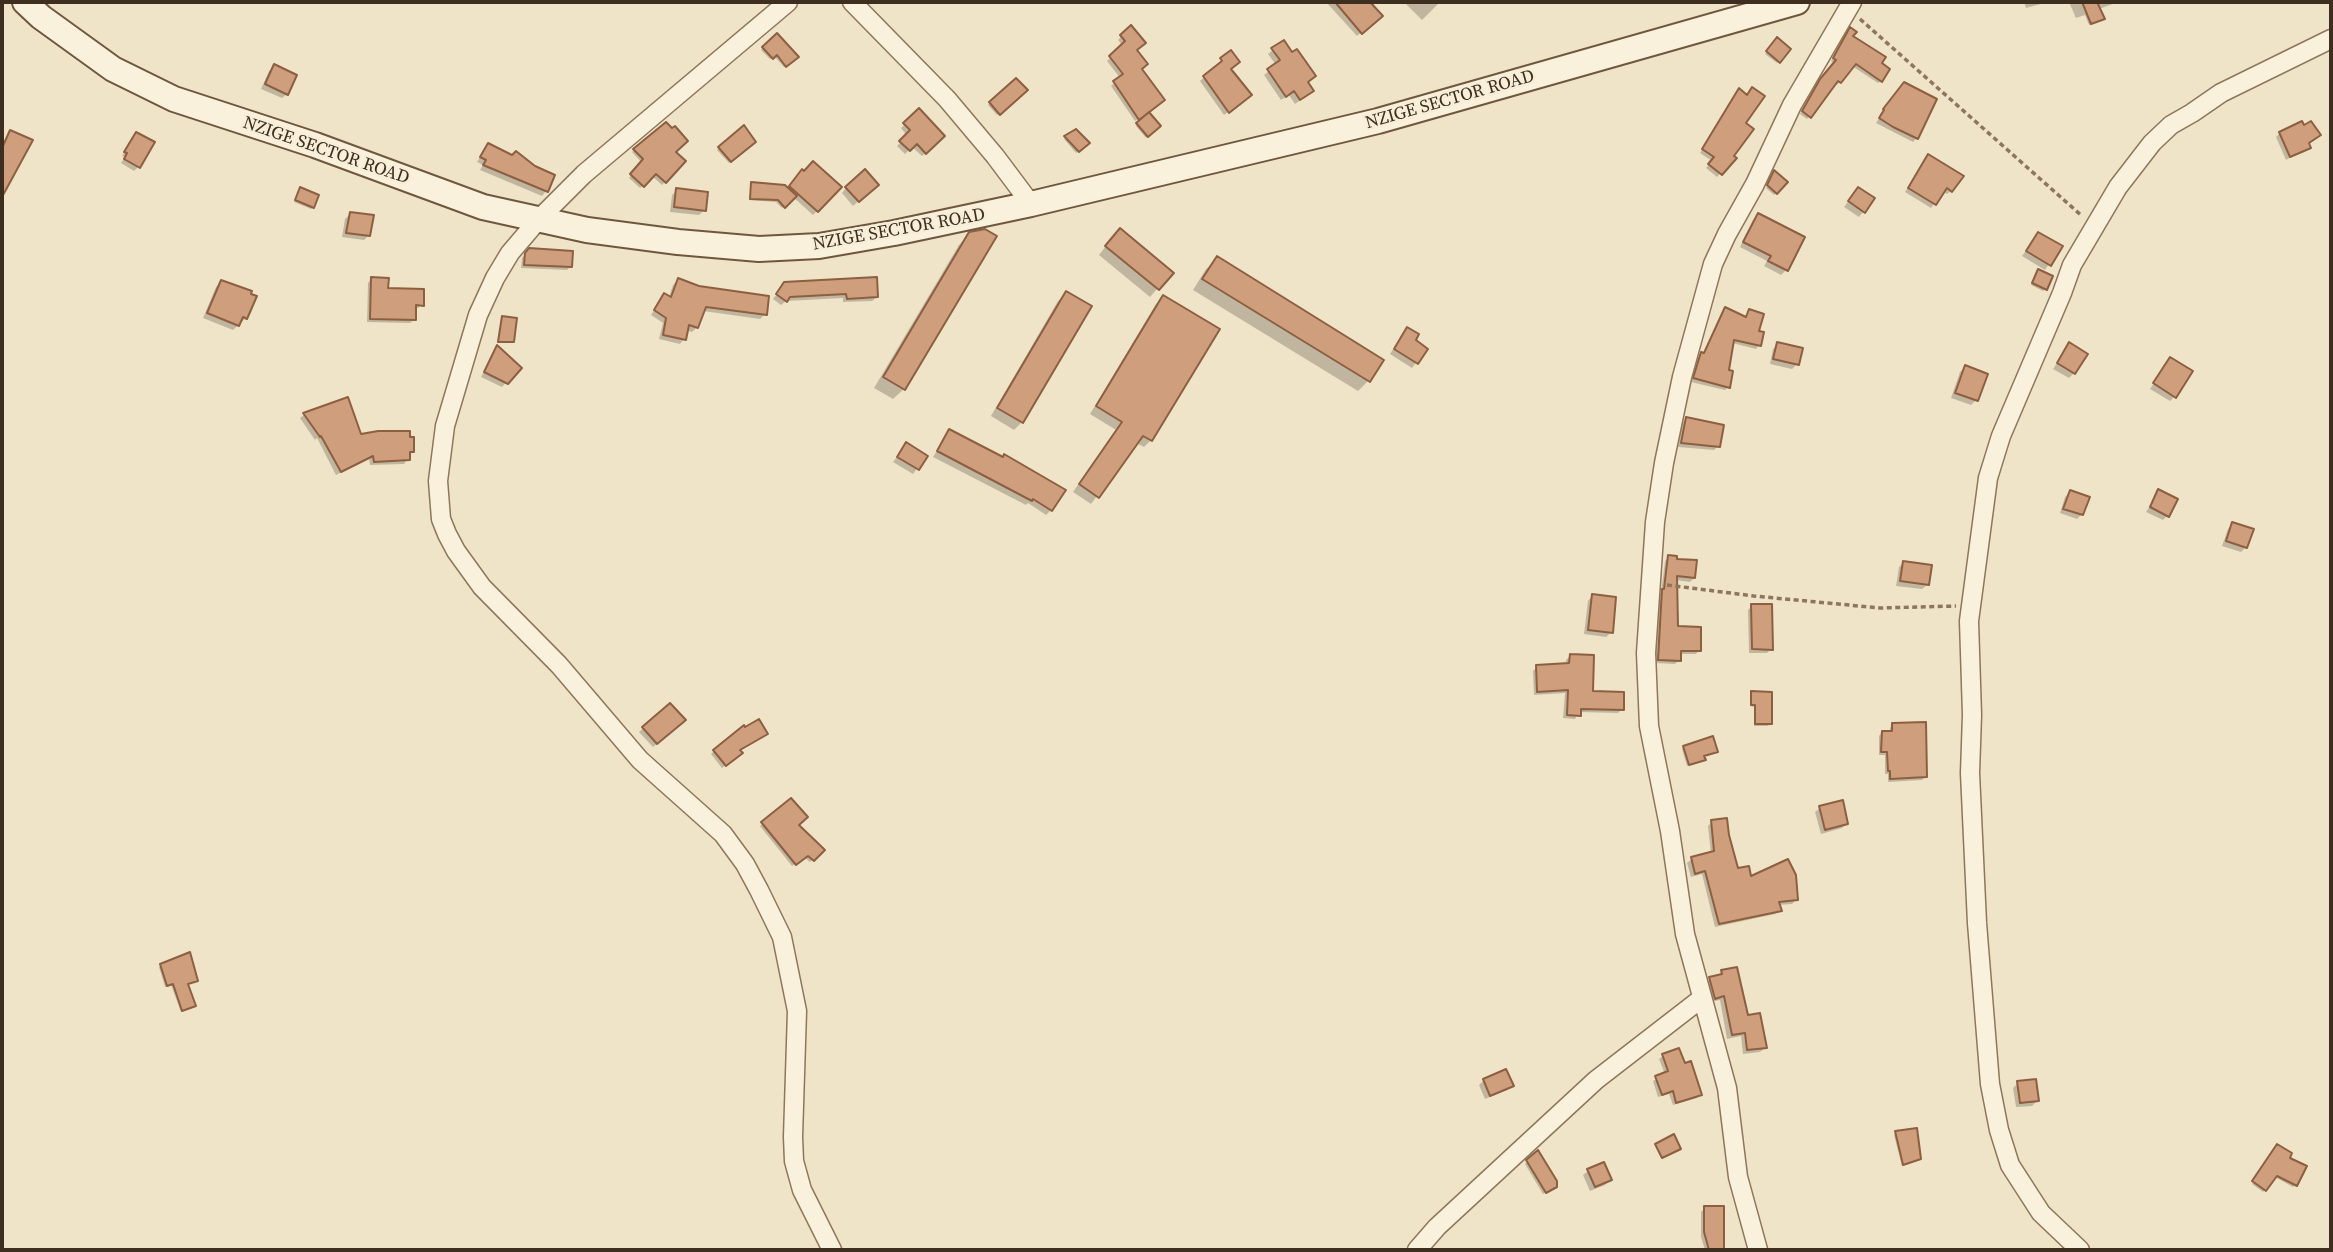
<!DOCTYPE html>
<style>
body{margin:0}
#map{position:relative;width:2333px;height:1252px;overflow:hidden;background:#f0e4c8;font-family:"Source Serif 4",serif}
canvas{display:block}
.frame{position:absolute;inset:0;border:4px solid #3d2e20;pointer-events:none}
</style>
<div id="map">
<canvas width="2333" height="1252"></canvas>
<div class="frame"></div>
</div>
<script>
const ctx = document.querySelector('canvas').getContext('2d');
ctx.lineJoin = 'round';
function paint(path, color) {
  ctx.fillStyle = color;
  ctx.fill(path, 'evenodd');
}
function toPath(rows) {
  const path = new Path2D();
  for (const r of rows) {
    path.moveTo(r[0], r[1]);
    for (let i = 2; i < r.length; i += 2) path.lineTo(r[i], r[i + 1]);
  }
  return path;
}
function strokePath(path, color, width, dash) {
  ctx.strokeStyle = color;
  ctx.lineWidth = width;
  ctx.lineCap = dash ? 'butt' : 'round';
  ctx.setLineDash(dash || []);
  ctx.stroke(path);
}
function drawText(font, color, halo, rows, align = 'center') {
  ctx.font = font + ' "Source Serif 4",serif';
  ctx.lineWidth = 5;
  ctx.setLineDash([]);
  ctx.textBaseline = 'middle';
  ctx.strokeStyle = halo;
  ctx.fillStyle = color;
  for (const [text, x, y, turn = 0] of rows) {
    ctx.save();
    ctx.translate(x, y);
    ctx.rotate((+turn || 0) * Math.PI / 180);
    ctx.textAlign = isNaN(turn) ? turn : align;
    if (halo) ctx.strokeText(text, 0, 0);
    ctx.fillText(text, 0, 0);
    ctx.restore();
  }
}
paint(toPath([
 [1326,2,1377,2,1372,6,1380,16,1357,36],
 [1404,2,1440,2,1422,20],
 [2024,2,2048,2,2026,8],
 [2069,2,2118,2,2099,9,2102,19,2089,25,2085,15,2076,18],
 [1130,28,1147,112,1159,126,1146,138,1136,126,1146,117,1144,115,1135,121,1111,86,1120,78,1107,61,1123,46,1118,40],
 [1848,32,1880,64,1881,81,1878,83,1852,66,1837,85,1834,83,1807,119,1800,114,1818,84,1834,64,1831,61],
 [777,36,796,57,784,67,774,56,770,59,761,50],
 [1777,40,1789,50,1777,63,1765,54],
 [1273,50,1306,82,1308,95,1295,104,1289,95,1281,100,1264,75,1276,65,1268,54],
 [1231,53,1229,69,1245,99,1224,115,1200,81],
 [274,66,287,94,282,98,261,89,269,71],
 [1016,80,1025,90,997,115,988,105],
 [1900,89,1917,138,1913,142,1876,123,1881,115,1880,114],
 [1739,90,1743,124,1732,156,1734,158,1717,177,1706,168,1712,161,1700,153],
 [919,111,943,136,922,156,912,147,905,154,897,146,907,136,901,128],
 [666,124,673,152,684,161,662,185,652,176,640,188,629,178,642,163,632,152],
 [743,128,754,141,729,163,717,150],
 [1076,131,1087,143,1076,153,1064,139],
 [2280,133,2308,144,2309,147,2286,160,2276,137],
 [136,134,138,167,134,171,121,163,125,157,122,156],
 [488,145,546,191,542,196,480,170,483,165,477,162],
 [1925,159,1951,191,1947,194,1943,191,1931,208,1905,192],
 [1773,174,1785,182,1774,195,1766,188],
 [798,175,839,188,813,215,793,197,782,208,776,202,749,200,751,184,787,189],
 [846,188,872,189,853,206,842,193],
 [677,190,704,210,699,215,670,212,672,195],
 [299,191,313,207,311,209,294,202],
 [1854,194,1863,212,1859,217,1844,207],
 [350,214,369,235,364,240,342,237,345,219],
 [1758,215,1786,270,1781,275,1764,266,1767,261,1740,247,1753,220],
 [970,234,904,389,893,399,874,388,959,245],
 [2038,234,2060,247,2045,270,2022,256],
 [1112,238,1171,273,1150,297,1099,255],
 [530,249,571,266,567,270,521,268,522,258],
 [1217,259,1368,381,1358,391,1193,290,1206,269],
 [2037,273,2045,289,2043,291,2031,285],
 [371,279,387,290,422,305,418,308,415,308,414,320,410,323,367,322,368,283],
 [678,280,765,314,760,319,703,311,697,327,692,332,686,330,684,339,680,344,659,339,663,323,651,315,660,300,669,297,673,285],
 [221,282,246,318,233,330,203,318,216,287],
 [785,284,877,297,872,301,843,302,843,298,786,301,781,305,773,299],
 [1066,294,1022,422,1014,430,991,416,1058,301],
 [1164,297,1151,440,1144,447,1136,443,1091,504,1073,492,1116,430,1090,414,1156,304],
 [1725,309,1745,318,1749,311,1759,345,1756,349,1732,343,1727,372,1728,387,1725,390,1691,382,1698,357,1703,354],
 [502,318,512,341,510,343,497,343],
 [1403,334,1426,349,1412,368,1390,354],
 [1778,344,1797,364,1792,369,1770,364,1773,349],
 [2069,345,2074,373,2069,378,2053,369],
 [497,347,519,368,502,387,481,377],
 [2170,359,2175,396,2170,401,2150,389],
 [1965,367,1986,375,1976,400,1971,405,1951,398,1960,372],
 [347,400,360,436,413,451,404,464,370,465,369,458,336,475,317,438,315,440,300,418,304,415],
 [1686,419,1718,446,1714,450,1678,447,1682,423],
 [949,431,1051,510,1046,515,1028,503,1026,505,933,457],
 [906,445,925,457,913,474,893,462],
 [2070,492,2082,514,2077,519,2060,513,2065,497],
 [2159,492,2167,516,2163,520,2146,512],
 [2233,524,2246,547,2241,552,2222,546,2228,529],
 [1669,557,1694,578,1690,582,1676,580,1676,628,1699,650,1696,654,1679,654,1679,660,1675,664,1655,663,1659,595,1661,593,1665,561],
 [1904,562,1927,585,1922,589,1896,586,1899,567],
 [1592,596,1611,632,1606,637,1584,634,1588,601],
 [1752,606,1771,649,1767,653,1749,653,1748,610],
 [1570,656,1591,693,1622,709,1618,713,1579,712,1575,719,1563,718,1565,693,1534,695,1533,671,1537,667,1566,665,1566,660],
 [1752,693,1770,724,1768,726,1754,726,1754,707,1750,706],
 [670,705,680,724,653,747,639,732],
 [1893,724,1925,777,1922,780,1888,782,1888,774,1885,774,1885,755,1879,755,1879,736,1882,732,1890,732,1890,728],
 [766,734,738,751,737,757,722,768,711,754,714,751],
 [1684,747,1714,753,1703,757,1702,761,1687,766,1682,749],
 [791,800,796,825,822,850,810,862,804,857,792,866,760,826],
 [1820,808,1847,823,1842,828,1821,834,1815,812],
 [1712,822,1727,836,1737,870,1796,900,1792,904,1778,905,1780,910,1775,914,1715,927,1702,874,1691,877,1687,863,1692,859,1711,854,1708,826],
 [161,965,196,981,186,984,194,1006,192,1007,181,1012,171,985,165,987,159,967],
 [1722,972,1765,1048,1760,1052,1743,1054,1741,1036,1727,1039,1720,1000,1710,1002,1705,984],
 [1663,1056,1700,1094,1697,1098,1673,1105,1669,1094,1658,1097,1653,1081,1665,1074,1659,1059],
 [1484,1080,1511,1085,1507,1090,1485,1099,1479,1085],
 [2018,1083,2037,1101,2032,1106,2016,1107,2013,1088],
 [1896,1133,1919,1159,1917,1161,1902,1166,1894,1135],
 [2276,1148,2287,1158,2295,1185,2293,1187,2275,1177,2263,1192,2252,1184],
 [1537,1153,1558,1186,1543,1194,1525,1164],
 [1588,1171,1610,1180,1605,1185,1590,1191,1583,1175],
 [1705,1208,1718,1247,1709,1250,1705,1250,1701,1237,1701,1212]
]), '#0003');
const building = toPath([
 [1335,2,1370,2,1383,16,1362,34,1335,2],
 [2082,2,2097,2,2105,19,2091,24,2082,2],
 [1131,25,1146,43,1137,50,1148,64,1142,69,1165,100,1139,120,1113,81,1123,74,1109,56,1125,41,1120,35,1131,25],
 [1850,27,1857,32,1853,36,1886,57,1882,63,1890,69,1882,82,1856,64,1841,83,1838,81,1811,118,1802,111,1820,79,1836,60,1833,58,1850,27],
 [777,33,799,57,786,67,777,55,773,59,762,47,777,33],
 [1777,37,1791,49,1780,63,1766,51,1777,37],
 [1284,40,1292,52,1297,49,1316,76,1308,82,1314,91,1300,100,1294,91,1286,97,1267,69,1280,60,1271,48,1284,40],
 [1231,50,1240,62,1231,69,1252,95,1229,113,1203,76,1222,61,1220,58,1231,50],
 [274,64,297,75,288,95,265,84,274,64],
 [1016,78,1028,90,1000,115,989,102,1016,78],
 [1904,82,1937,99,1918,139,1893,127,1879,118,1884,110,1883,109,1904,82],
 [1752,87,1765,96,1746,123,1754,129,1734,156,1737,158,1722,175,1708,164,1714,157,1702,149,1739,88,1747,95,1752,87],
 [919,108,945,136,926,154,917,144,910,151,899,141,910,130,903,123,919,108],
 [1149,112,1161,126,1148,137,1136,123,1149,112],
 [2302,121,2304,125,2311,121,2321,135,2309,143,2311,148,2290,157,2279,132,2302,121],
 [666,122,672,128,675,126,688,141,676,152,686,161,666,183,656,174,644,187,630,174,643,159,633,149,666,122],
 [744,125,756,142,731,162,718,147,744,125],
 [1076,129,1090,143,1079,152,1064,136,1076,129],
 [10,130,33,140,2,197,2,148,10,130],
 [136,132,155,142,140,168,124,159,127,153,124,152,136,132],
 [488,143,512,155,516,151,535,166,555,175,548,192,483,165,486,160,480,157,488,143],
 [1928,154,1964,176,1952,192,1947,188,1936,205,1908,188,1928,154],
 [813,161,842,187,818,212,789,186,802,169,804,171,813,161],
 [865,169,879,185,859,202,845,187,865,169],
 [1774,170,1788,182,1777,194,1767,185,1774,170],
 [751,182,785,185,797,196,785,208,778,200,750,199,751,182],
 [300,187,319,195,314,208,295,200,300,187],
 [1858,187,1875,198,1865,213,1848,201,1858,187],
 [676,188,708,192,706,211,674,207,676,188],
 [350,212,374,215,370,236,346,233,350,212],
 [1758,213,1805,237,1788,271,1768,261,1771,256,1743,242,1758,213],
 [1120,228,1174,273,1159,290,1105,246,1120,228],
 [985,229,997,236,905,390,883,377,969,232,985,229],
 [2038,232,2063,246,2051,266,2026,251,2038,232],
 [529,248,573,251,572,267,524,265,525,253,529,248],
 [1217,256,1384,360,1370,382,1202,279,1217,256],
 [2038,269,2053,276,2047,290,2032,283,2038,269],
 [371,277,389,278,388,288,424,289,424,306,416,305,416,320,370,319,371,277],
 [877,277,878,297,847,299,846,294,790,297,787,302,776,294,784,282,877,277],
 [678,278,699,286,769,296,767,315,706,307,698,328,689,325,686,340,663,335,666,318,654,310,664,293,671,297,678,278],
 [221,280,252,291,251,294,257,296,247,319,243,317,239,326,207,313,221,280],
 [1066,291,1092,306,1023,423,997,408,1066,291],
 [1163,295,1220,329,1152,441,1143,436,1099,498,1079,484,1122,422,1096,406,1163,295],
 [1725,307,1746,317,1749,309,1764,314,1759,331,1764,332,1761,346,1734,340,1729,370,1733,371,1730,388,1693,378,1701,352,1704,353,1725,307],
 [502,316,517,318,514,342,498,342,502,316],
 [1407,327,1419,334,1416,340,1428,349,1418,364,1394,349,1407,327],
 [1777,342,1803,348,1799,365,1773,359,1777,342],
 [2069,342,2088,354,2075,374,2057,363,2069,342],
 [497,345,522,368,508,384,484,372,497,345],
 [2170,357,2193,371,2176,398,2153,383,2170,357],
 [1965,365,1988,374,1978,401,1955,393,1965,365],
 [348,397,361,434,378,431,410,431,410,437,414,437,414,452,410,452,410,460,374,462,373,456,341,472,321,436,320,437,303,413,348,397],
 [1686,417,1724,425,1720,447,1681,443,1686,417],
 [949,429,1003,457,1004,454,1066,490,1052,511,1033,499,1032,501,937,451,949,429],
 [906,442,928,456,919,470,897,457,906,442],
 [2158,489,2178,499,2169,517,2150,507,2158,489],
 [2070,490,2090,497,2083,515,2063,509,2070,490],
 [2232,522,2254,529,2247,548,2226,541,2232,522],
 [1668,555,1677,556,1677,559,1697,560,1695,578,1677,576,1678,626,1701,627,1701,651,1681,651,1681,661,1658,660,1662,589,1664,589,1668,555],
 [1903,561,1932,565,1929,585,1900,581,1903,561],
 [1592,594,1616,597,1613,633,1588,630,1592,594],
 [1751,604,1772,604,1773,650,1752,649,1751,604],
 [1570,654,1594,655,1593,691,1624,692,1624,710,1581,709,1581,716,1567,715,1568,690,1537,692,1536,665,1569,663,1570,654],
 [1751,691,1772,692,1772,724,1755,724,1755,705,1751,705,1751,691],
 [670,703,686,720,657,744,642,727,670,703],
 [759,719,768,734,740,750,743,753,726,766,713,750,744,725,745,727,759,719],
 [1926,722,1927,777,1890,779,1890,771,1888,771,1887,752,1881,752,1882,731,1892,731,1892,723,1926,722],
 [1713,736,1718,752,1704,756,1706,760,1689,765,1683,746,1713,736],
 [791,798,808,817,799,825,825,850,814,861,808,856,796,865,761,822,791,798],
 [1843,800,1848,824,1825,830,1819,806,1843,800],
 [1727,818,1729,835,1738,868,1749,866,1751,876,1788,859,1796,875,1798,900,1779,902,1782,911,1719,924,1705,871,1695,874,1691,857,1714,851,1711,820,1727,818],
 [190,952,198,981,188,984,196,1006,182,1011,173,984,167,986,160,964,190,952],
 [1737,967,1748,1015,1760,1013,1767,1048,1747,1050,1745,1033,1732,1035,1724,996,1715,999,1709,977,1722,974,1721,970,1737,967],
 [1679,1048,1685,1063,1691,1061,1702,1095,1676,1103,1673,1091,1662,1095,1655,1076,1668,1071,1662,1054,1679,1048],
 [1506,1069,1514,1086,1490,1096,1483,1079,1506,1069],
 [2036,1079,2039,1101,2020,1103,2017,1081,2036,1079],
 [1917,1128,1921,1159,1903,1165,1895,1131,1917,1128],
 [1674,1134,1681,1149,1662,1158,1655,1144,1674,1134],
 [2277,1144,2292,1153,2290,1158,2307,1166,2297,1186,2277,1176,2266,1191,2252,1181,2277,1144],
 [1538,1150,1557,1181,1557,1187,1546,1193,1526,1160,1538,1150],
 [1604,1162,1612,1180,1595,1187,1587,1169,1604,1162],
 [1704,1206,1724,1206,1724,1250,1709,1250,1704,1232,1704,1206]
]);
paint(building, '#cf9f7d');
strokePath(building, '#8d5f41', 2);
const minor = toPath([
 [788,2,584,174,539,219,510,253,495,278,478,315,445,426,438,481,441,519,447,534,456,551,482,587,559,665,640,760,723,834,745,864,759,890,782,937,797,1011,793,1137,794,1161,802,1190,832,1250],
 [852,2,947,99,995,156,1031,204],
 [1417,1250,1437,1227,1596,1080,1702,998],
 [1758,1250,1738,1177,1727,1088,1685,934,1670,831,1649,726,1646,653,1655,522,1664,463,1682,377,1713,264,1727,234,1755,184,1792,105,1852,2],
 [2080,1250,2041,1213,2010,1165,1999,1130,1990,1084,1977,923,1970,773,1972,715,1969,621,1988,478,2001,436,2062,293,2072,265,2118,187,2152,143,2171,125,2192,113,2221,93,2331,39]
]);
const secondary = toPath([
 [25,2,41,17,113,69,174,99,315,145,483,207,587,230,678,242,759,249,819,246,894,233,1031,204,1378,121,1797,2]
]);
strokePath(minor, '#8d765c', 21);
strokePath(secondary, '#6f573f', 28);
strokePath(toPath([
 [1860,19,2082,216],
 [1667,585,1754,596,1880,608,1956,606]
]), '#8d765c', 3.5, [5, 3.5]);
strokePath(minor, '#faf1dc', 18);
strokePath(secondary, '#faf1dc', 24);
drawText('18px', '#3d2e20', '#f7eed8', [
 ["NZIGE SECTOR ROAD",1450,100,-16],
 ["NZIGE SECTOR ROAD",326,151,19],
 ["NZIGE SECTOR ROAD",899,230,-10]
]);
</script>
